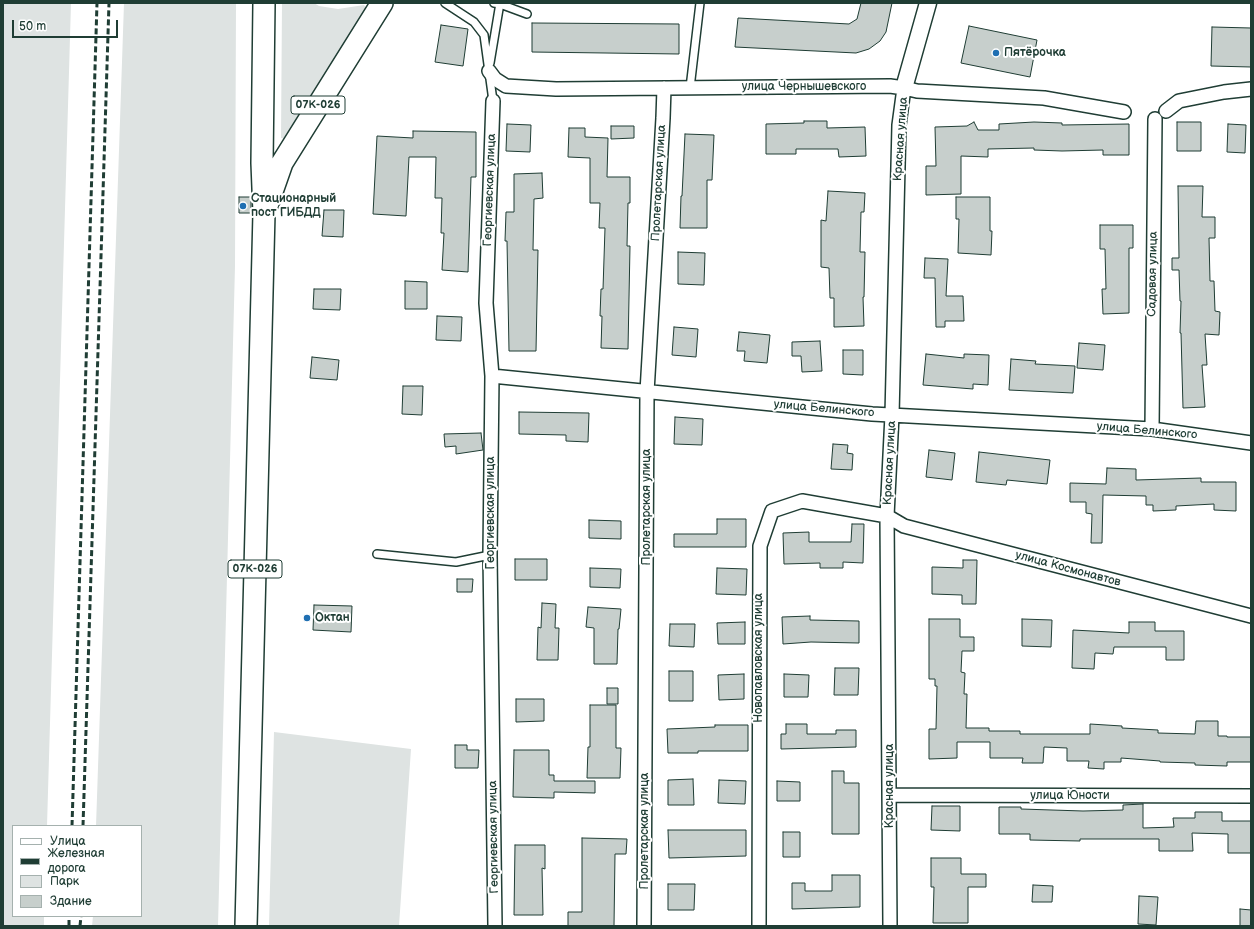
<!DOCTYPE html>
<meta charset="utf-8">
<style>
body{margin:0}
#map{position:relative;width:1254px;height:929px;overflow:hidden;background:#fff;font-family:"Balsamiq Sans",sans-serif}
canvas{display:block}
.frame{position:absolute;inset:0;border:4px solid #1f3d34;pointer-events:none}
.legend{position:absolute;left:12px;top:825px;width:130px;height:92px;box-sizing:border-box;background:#fff;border:1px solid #a5b1ae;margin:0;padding:5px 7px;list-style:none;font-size:12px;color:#1f3d34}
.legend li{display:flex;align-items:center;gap:8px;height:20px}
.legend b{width:20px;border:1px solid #a5b1ae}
.scale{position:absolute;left:12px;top:20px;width:106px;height:18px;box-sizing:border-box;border:2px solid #1f3d34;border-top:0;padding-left:5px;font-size:12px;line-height:14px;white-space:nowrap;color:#1f3d34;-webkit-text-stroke:3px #fff;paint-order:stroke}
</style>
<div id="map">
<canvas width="1254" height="929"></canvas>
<div class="frame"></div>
<ul class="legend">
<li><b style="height:5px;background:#fff"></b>Улица</li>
<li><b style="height:5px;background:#1f3d34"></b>Железная дорога</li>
<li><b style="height:11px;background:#dee3e2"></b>Парк</li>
<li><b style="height:11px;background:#c7cfcc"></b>Здание</li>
</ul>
<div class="scale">50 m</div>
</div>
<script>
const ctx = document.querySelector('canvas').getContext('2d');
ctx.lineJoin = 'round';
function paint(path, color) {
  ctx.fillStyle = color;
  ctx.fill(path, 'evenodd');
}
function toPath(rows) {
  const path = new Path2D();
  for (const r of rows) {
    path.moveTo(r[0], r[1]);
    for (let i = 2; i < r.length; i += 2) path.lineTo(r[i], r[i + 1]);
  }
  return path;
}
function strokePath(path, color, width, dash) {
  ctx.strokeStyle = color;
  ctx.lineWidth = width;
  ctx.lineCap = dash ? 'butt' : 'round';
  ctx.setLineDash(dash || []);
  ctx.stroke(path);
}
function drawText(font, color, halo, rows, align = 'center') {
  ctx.font = font + ' "Balsamiq Sans",sans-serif';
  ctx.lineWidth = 4;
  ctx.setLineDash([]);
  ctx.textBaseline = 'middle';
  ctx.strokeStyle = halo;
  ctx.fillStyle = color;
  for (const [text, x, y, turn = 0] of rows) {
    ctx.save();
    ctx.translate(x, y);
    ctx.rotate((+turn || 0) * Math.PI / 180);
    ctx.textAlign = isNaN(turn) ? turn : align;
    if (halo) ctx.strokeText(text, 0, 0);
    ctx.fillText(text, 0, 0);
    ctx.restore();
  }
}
paint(toPath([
 [3,3,71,3,47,826,13,826,13,916,44,916,44,926,3,926],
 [124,3,236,3,235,266,218,926,92,926,93,916,141,916,141,826,96,826],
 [282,3,314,3,319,6,338,9,364,5,368,11,290,140,281,138],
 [274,732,411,749,399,926,269,926]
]), '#dee3e2');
const building = toPath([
 [861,3,892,3,886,32,880,41,869,49,856,53,735,47,738,18,849,24,857,19,861,3],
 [532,23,679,24,679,54,532,52,532,23],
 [441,25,468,29,463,66,435,62,441,25],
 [969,26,1037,40,1030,77,961,63,969,26],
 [1212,27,1251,28,1251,67,1211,66,1212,27],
 [804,121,827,121,827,128,865,127,866,156,839,157,838,149,796,149,796,154,766,154,766,124,804,123,804,121],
 [974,122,978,130,999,130,999,124,1034,122,1062,123,1062,125,1129,124,1129,155,1103,155,1103,150,1062,151,1034,150,1034,148,988,149,988,157,961,156,961,194,926,195,926,166,936,166,935,127,967,126,974,122],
 [1177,122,1201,122,1201,151,1177,151,1177,122],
 [507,124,531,125,530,152,506,151,507,124],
 [1228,124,1246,125,1245,153,1227,152,1228,124],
 [611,126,634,126,634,138,611,139,611,126],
 [569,128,585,128,585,137,608,138,607,177,630,177,630,203,628,203,627,246,630,246,628,349,601,348,602,316,600,316,601,289,603,289,605,228,599,228,600,203,590,203,590,158,568,157,569,128],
 [413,131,476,132,476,177,471,177,468,272,442,270,444,233,441,233,442,198,435,198,436,157,409,157,406,216,373,214,377,136,413,138,413,131],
 [685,134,714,135,712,180,707,180,707,228,680,228,681,196,682,196,685,134],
 [542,173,543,198,534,199,533,250,538,250,536,351,509,351,507,241,505,241,506,212,514,212,514,174,542,173],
 [1178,186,1203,186,1202,217,1215,217,1215,238,1209,238,1210,281,1214,281,1215,311,1220,312,1219,335,1205,334,1207,365,1202,365,1205,407,1183,408,1181,333,1180,333,1181,301,1180,301,1179,270,1172,270,1172,258,1179,258,1178,186],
 [828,191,865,193,864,212,861,212,860,252,865,252,864,297,863,297,864,326,834,327,834,298,830,298,829,268,821,267,821,220,826,221,828,191],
 [239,197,251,197,251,213,239,213,239,197],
 [956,197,990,197,990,231,992,231,991,255,958,253,959,219,956,219,956,197],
 [324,210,344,210,343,237,322,236,324,210],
 [1100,225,1133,225,1133,248,1129,248,1129,313,1103,314,1102,289,1106,289,1105,249,1100,249,1100,225],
 [678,252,705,253,704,285,678,284,678,252],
 [925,258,948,259,946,296,963,296,964,321,945,321,945,327,936,327,935,278,924,278,925,258],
 [405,281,427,282,427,309,405,309,405,281],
 [314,289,341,289,340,310,313,309,314,289],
 [437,316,462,317,461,341,436,340,437,316],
 [674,327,698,329,696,357,672,355,674,327],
 [739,332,770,335,767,363,744,361,745,351,737,351,739,332],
 [820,341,822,371,802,372,801,356,792,356,792,342,820,341],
 [1079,343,1105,345,1103,370,1077,368,1079,343],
 [843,350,863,350,863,375,843,374,843,350],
 [926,354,964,358,964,354,989,355,988,385,973,384,973,389,923,385,926,354],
 [312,357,339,360,337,380,310,378,312,357],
 [1011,359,1036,361,1035,364,1075,366,1073,393,1009,390,1011,359],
 [403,386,423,386,422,415,402,414,403,386],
 [519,412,589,413,588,442,566,441,566,435,519,434,519,412],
 [675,417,703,419,702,445,674,444,675,417],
 [481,433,483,450,456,454,456,446,445,447,444,434,481,433],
 [833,444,848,445,847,453,853,454,852,470,831,469,833,444],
 [929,450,955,453,952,480,926,477,929,450],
 [979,452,1050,460,1047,484,1007,480,1006,485,976,482,979,452],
 [1107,468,1136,469,1136,480,1201,478,1201,482,1236,482,1236,511,1214,510,1214,504,1176,506,1176,510,1153,511,1153,505,1146,505,1146,496,1103,495,1102,543,1091,543,1092,514,1086,513,1086,502,1070,502,1070,483,1106,484,1107,468],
 [717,519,746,519,746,547,674,547,674,534,717,534,717,519],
 [589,520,621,521,621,539,589,538,589,520],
 [852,524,864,524,863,563,843,562,843,568,820,568,820,563,784,564,783,533,809,532,809,542,851,542,852,524],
 [515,559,547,559,547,580,515,580,515,559],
 [963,560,977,560,976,604,962,604,962,595,932,594,932,567,963,568,963,560],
 [590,568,621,569,620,588,590,587,590,568],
 [717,568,747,569,746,595,716,594,717,568],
 [457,579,473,579,472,592,457,592,457,579],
 [542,603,556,604,555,628,559,628,558,660,537,660,538,627,541,628,542,603],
 [314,605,352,606,351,632,313,630,314,605],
 [588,607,621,609,619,629,618,629,617,664,594,664,594,628,586,627,588,607],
 [810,616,810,620,859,621,859,643,811,642,783,644,782,617,810,616],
 [929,619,960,619,960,637,974,637,974,651,962,651,961,672,965,673,964,694,967,694,966,728,989,728,989,731,1020,731,1020,734,1090,734,1090,724,1122,726,1122,728,1158,730,1158,733,1195,734,1196,721,1218,721,1218,736,1227,736,1227,737,1251,737,1251,762,1227,762,1227,766,1195,765,1195,763,1160,762,1160,761,1121,758,1121,762,1104,762,1104,769,1088,768,1089,761,1067,761,1067,748,1044,747,1043,763,1022,763,1023,758,990,758,990,742,957,742,957,758,929,759,929,729,936,729,937,686,935,686,935,679,929,679,929,619],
 [1022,619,1052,620,1051,647,1022,646,1022,619],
 [745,622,745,644,718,644,717,623,745,622],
 [1129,622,1155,622,1155,631,1184,631,1184,660,1166,660,1166,647,1114,647,1113,654,1095,653,1094,669,1072,668,1073,630,1129,633,1129,622],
 [670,624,695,624,694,647,669,646,670,624],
 [835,668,859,668,858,695,834,695,835,668],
 [669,671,693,671,693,701,669,701,669,671],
 [744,674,744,699,719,700,718,675,744,674],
 [784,674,809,675,808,697,784,697,784,674],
 [607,688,618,688,618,704,607,704,607,688],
 [516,699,544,699,544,721,516,722,516,699],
 [590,705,616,705,616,748,621,748,620,778,587,778,588,747,590,747,590,705],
 [786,724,807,724,807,734,836,734,836,730,856,730,856,747,781,749,781,734,786,734,786,724],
 [715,725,748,725,748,751,698,751,698,753,668,753,667,729,715,727,715,725],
 [455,745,467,745,467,750,479,750,478,768,455,768,455,745],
 [514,750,549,750,549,775,554,775,554,781,595,781,595,793,554,792,554,798,513,797,514,750],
 [832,771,844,771,844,783,859,783,859,834,832,834,832,771],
 [693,779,694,805,668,805,668,780,693,779],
 [719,780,746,781,745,804,718,803,719,780],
 [777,781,800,782,800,801,777,801,777,781],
 [1143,804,1143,828,1174,827,1173,818,1195,818,1195,812,1222,812,1222,821,1251,821,1251,853,1228,853,1228,834,1192,833,1193,851,1159,851,1159,839,1080,839,1080,841,1030,840,1030,834,999,834,999,807,1021,807,1021,809,1083,811,1123,810,1123,805,1143,804],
 [932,806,960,806,960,831,931,830,932,806],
 [668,830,746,830,746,856,669,858,668,830],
 [783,832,800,832,800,857,783,857,783,832],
 [582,838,627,839,626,854,615,854,614,926,568,926,568,912,582,912,582,838],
 [515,845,545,845,545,869,542,868,543,915,514,915,515,845],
 [931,858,961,858,961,874,986,874,986,887,968,887,968,923,933,923,934,887,931,887,931,858],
 [832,875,860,875,860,907,792,909,792,883,805,883,805,891,832,891,832,875],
 [668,884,695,884,694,910,668,910,668,884],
 [1033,885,1053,886,1052,902,1032,902,1033,885],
 [1139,896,1158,897,1156,925,1138,924,1139,896],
 [1240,909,1251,910,1251,926,1240,926,1240,909]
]);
paint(building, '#c7cfcc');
strokePath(building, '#1f3d34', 1);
const service = toPath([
 [445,3,474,22,484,35,493,101],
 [494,3,500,4,527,14],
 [490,63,500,3],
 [690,88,700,3],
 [377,554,456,562,490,555]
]);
const minor = toPath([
 [489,71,495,79,506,86,556,89,890,86,904,88,917,91,1044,98,1124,112],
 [493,101,486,303,492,376,490,555,495,926],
 [1166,111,1179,101,1224,92,1251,89],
 [492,376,872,414,1152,429,1251,443],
 [1152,429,1155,119],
 [890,795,1251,796],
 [644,926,647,392,663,118,664,88],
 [759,926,760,546,772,511,802,501,887,516,904,526,1251,616],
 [890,926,887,516,892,415,899,125,904,88]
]);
const tertiary = toPath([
 [904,88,928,3]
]);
const primary = toPath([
 [268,203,282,163,382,3],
 [246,926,264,213,262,163,264,3]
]);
strokePath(service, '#1f3d34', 10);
strokePath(minor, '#1f3d34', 16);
strokePath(tertiary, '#1f3d34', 19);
strokePath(primary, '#1f3d34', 24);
strokePath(service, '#fff', 7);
strokePath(minor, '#fff', 13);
strokePath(tertiary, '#fff', 16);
strokePath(primary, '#fff', 21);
strokePath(toPath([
 [72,826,97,3],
 [83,826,109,3],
 [69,926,69,916],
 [80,926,81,916]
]), '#1f3d34', 3, [6, 3]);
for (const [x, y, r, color] of [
 [996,53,4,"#1f6fb2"],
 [243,206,4,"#1f6fb2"],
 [307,618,4,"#1f6fb2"]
]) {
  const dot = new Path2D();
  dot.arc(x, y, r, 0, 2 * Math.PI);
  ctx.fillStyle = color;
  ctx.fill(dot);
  strokePath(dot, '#fff', 1.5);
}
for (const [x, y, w] of [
 [318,105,54],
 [255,569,54]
]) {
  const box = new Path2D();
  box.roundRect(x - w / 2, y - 9, w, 18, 3);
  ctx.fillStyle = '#fff';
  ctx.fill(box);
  strokePath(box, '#1f3d34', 1);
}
drawText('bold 11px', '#1f3d34', null, [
 ["07К-026",318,105],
 ["07К-026",255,569]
]);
drawText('bold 12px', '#1f3d34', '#fff', [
 ["Пятёрочка",1004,53],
 ["Стационарный",251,199],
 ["пост ГИБДД",251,213],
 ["Октан",315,618]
], 'left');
drawText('12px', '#1f3d34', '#fff', [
 ["улица Чернышевского",804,87],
 ["Красная улица",901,139,-86],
 ["Пролетарская улица",659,183,-87],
 ["Георгиевская улица",490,190,-88],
 ["Садовая улица",1153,274,-89],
 ["улица Белинского",824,409,5],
 ["улица Белинского",1147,431,5],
 ["Красная улица",890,463,-87],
 ["Пролетарская улица",647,507,-90],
 ["Георгиевская улица",491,513,-90],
 ["улица Космонавтов",1068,569,15],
 ["Новопавловская улица",759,658,-90],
 ["Красная улица",890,786,-90],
 ["улица Юности",1070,796],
 ["Пролетарская улица",645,831,-90],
 ["Георгиевская улица",494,837,-91]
]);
</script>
